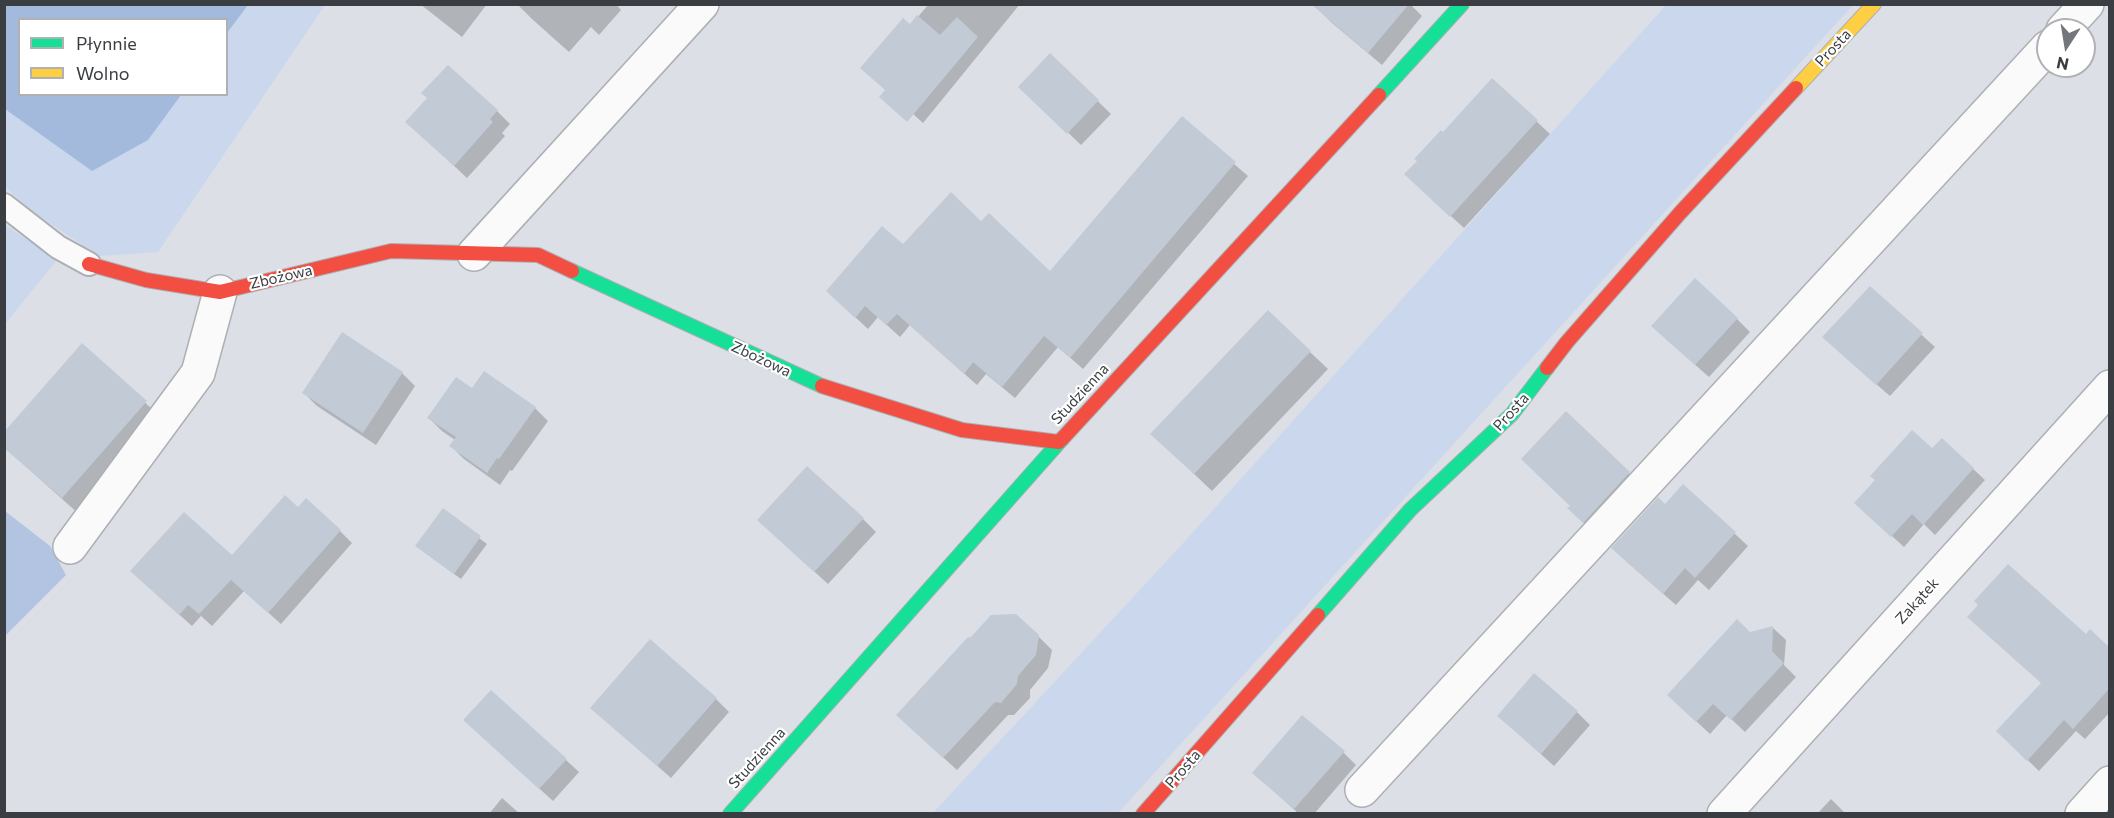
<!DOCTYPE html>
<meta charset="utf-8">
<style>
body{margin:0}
#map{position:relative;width:2114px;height:818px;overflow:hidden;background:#dce0e6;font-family:Commissioner,sans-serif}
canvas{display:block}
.frame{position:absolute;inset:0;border:6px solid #3a3d42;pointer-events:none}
.legend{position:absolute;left:18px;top:18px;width:210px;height:78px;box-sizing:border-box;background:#fff;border:2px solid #b0b1b3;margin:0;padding:8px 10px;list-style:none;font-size:18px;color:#3a3d42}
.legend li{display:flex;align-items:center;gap:12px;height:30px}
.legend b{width:30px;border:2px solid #b0b1b3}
.north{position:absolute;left:2036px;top:18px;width:60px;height:60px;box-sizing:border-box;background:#fff;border:2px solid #b0b1b3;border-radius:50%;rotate:192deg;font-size:16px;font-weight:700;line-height:24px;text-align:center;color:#3a3d42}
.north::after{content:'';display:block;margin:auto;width:21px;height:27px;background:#73767b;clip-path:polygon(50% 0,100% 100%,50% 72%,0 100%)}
</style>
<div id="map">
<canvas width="2114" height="818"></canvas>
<div class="frame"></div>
<ul class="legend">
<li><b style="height:8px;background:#16e098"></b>Płynnie</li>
<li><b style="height:8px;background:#ffcf43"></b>Wolno</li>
</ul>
<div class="north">N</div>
</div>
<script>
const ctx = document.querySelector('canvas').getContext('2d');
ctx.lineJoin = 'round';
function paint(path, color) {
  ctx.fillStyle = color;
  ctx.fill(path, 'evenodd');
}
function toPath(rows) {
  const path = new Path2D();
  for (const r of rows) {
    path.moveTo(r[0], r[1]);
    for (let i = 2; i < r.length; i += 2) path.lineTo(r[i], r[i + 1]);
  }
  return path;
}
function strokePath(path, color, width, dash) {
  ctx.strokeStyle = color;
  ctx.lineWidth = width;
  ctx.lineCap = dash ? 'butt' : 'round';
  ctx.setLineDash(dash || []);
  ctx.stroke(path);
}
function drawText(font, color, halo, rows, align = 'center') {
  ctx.font = font + ' Commissioner,sans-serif';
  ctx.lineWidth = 4.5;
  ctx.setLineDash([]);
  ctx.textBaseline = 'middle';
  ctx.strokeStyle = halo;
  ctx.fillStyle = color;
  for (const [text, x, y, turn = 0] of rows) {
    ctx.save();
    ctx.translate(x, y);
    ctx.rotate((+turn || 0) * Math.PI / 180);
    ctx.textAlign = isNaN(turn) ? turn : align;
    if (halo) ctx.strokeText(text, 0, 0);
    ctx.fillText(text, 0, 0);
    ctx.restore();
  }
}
paint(toPath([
 [5,5,325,5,158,252,99,256,33,212,5,187],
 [20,20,226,20,226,94,20,94],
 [1666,5,1853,5,1118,813,932,814,1186,540],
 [5,225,57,260,5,324]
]), '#cad7ec');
paint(toPath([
 [5,511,50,546,66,575,5,636]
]), '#b2c4e1');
paint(toPath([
 [5,4,248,4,248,5,227,33,226,20,20,20,20,94,181,95,148,140,92,171,5,109]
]), '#a3badd');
paint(toPath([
 [420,4,487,4,462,37],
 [520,4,616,4,621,10,599,35,591,27,569,52,532,19,519,6],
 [929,4,1020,4,923,123,862,68,910,26],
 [1317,4,1410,4,1422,16,1382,65,1331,22,1318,9],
 [1050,55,1111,114,1081,145,1033,99],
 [1492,80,1550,134,1464,228,1419,187,1443,134],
 [497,111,510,124,502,133,505,136,467,178,420,134],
 [1182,119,1248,176,1083,369,1058,347,1015,398,986,374,977,385,910,325,900,337,878,317,868,329,840,303,903,246,981,223,1050,274],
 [1870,288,1935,347,1890,396,1837,350],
 [1737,319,1750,332,1709,377,1666,339],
 [82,345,164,420,80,515,4,447],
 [1310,352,1328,369,1212,491,1170,451],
 [402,373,415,386,376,445,317,406,304,393],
 [473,390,535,408,548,421,512,471,510,470,500,485,464,459,451,446,455,440,442,431,429,418],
 [1566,413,1642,486,1597,535,1582,521,1572,506],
 [1942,440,1985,480,1935,535,1924,524,1904,547,1868,514],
 [1683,486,1748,546,1709,590,1698,580,1676,605,1626,561,1665,506],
 [298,509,340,531,352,543,281,624,244,591,212,626,201,616,192,626,144,583,232,557],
 [443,511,487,544,461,579,424,552],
 [863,519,876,532,828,584,772,533],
 [1773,628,1786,640,1784,665,1796,677,1745,732,1727,715,1710,734,1682,708],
 [2090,631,2110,649,2110,712,2085,739,2076,731,2039,771,2010,743],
 [1038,636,1052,650,1048,668,1030,690,1030,698,1014,715,1008,715,957,770,911,728,970,640],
 [716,699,729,712,671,778,592,708],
 [1577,712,1590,725,1554,766,1512,728],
 [478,733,566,760,579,772,553,801],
 [1343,752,1356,765,1314,814,1299,814,1254,773],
 [502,798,520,814,489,814],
 [1831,799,1846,814,1817,814]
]), '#0003');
paint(toPath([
 [1311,4,1409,4,1368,53],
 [917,15,940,35,957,17,978,37,907,122,879,97,885,90,860,68,903,18,910,24],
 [1050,53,1099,100,1067,134,1018,87],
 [448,65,498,110,490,119,493,122,454,166,405,122,427,98,421,93],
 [1492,78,1538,120,1450,217,1404,174,1417,161,1414,159,1441,130,1443,132],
 [1182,116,1236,162,1070,358,1044,336,1002,387,973,362,964,374,897,314,886,325,865,306,855,318,826,291,882,226,903,244,951,192,981,221,989,213,1050,271],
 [1695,278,1738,318,1695,365,1651,326],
 [1870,286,1923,333,1876,385,1822,337],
 [1268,310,1311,351,1194,474,1150,434],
 [342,332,403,372,363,433,302,393],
 [82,343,147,401,62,498,4,448,4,432],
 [484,371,536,407,499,459,497,458,487,473,449,446,456,437,427,418,456,377,472,388],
 [1566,411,1630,472,1583,523,1567,508,1570,506,1521,459],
 [1912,430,1932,448,1942,438,1974,468,1923,525,1912,514,1891,537,1854,503,1875,480,1870,476],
 [807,466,864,518,814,572,757,520],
 [1683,484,1736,532,1695,578,1685,568,1663,594,1611,548,1658,497,1665,504],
 [285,495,298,507,306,498,341,530,268,613,231,580,199,614,188,605,179,615,130,571,184,512,232,555],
 [443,508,481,536,454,574,415,546],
 [2008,564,2086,634,2090,629,2109,647,2109,689,2073,729,2064,720,2027,761,1996,731,2041,683,1967,617,1978,605,1974,601],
 [1016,614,1039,635,1036,655,1018,676,1017,684,1001,703,995,702,943,758,896,715,968,637,970,638,991,615],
 [1737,619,1750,632,1773,626,1772,651,1784,663,1731,720,1713,704,1696,722,1667,695],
 [650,639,717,698,657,766,590,708],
 [1534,673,1578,711,1541,754,1497,716],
 [491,690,567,759,539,789,463,720],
 [1302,715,1345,751,1294,809,1252,773]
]), '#c2cad6');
const lane = toPath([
 [4,205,58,247,89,264]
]);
const street = toPath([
 [2063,30,2087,4],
 [474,254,702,4],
 [70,547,198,373,220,292],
 [1362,790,2048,47],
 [1724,814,2110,387],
 [2082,814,2110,783]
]);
const fast = toPath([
 [1379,95,1462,4],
 [572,271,822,386],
 [1318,615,1410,510,1512,414,1547,368],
 [730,814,1062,439]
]);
const slow = toPath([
 [1796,88,1874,4]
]);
const jam = toPath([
 [89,264,146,280,220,292,391,251,538,255,572,271],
 [1547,368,1567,342,1680,213,1796,88],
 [822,386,962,430,1059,442],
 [1062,439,1379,95],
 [1143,814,1318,615]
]);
strokePath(lane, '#acafb4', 26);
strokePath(street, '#acafb4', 36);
strokePath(fast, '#acafb4', 16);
strokePath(slow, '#acafb4', 16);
strokePath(jam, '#acafb4', 16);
strokePath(lane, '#fafafb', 22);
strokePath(street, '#fafafb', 33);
strokePath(fast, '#16e098', 14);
strokePath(slow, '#ffcf43', 14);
strokePath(jam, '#f24e42', 14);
drawText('15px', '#3a3d42', '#fff', [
 ["Prosta",1833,48,-47],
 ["Zbożowa",281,277,-13],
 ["Zbożowa",761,359,25],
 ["Studzienna",1080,394,-47],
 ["Prosta",1511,412,-48],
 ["Zakątek",1917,601,-48],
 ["Studzienna",757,758,-48],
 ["Prosta",1183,769,-49]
]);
</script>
